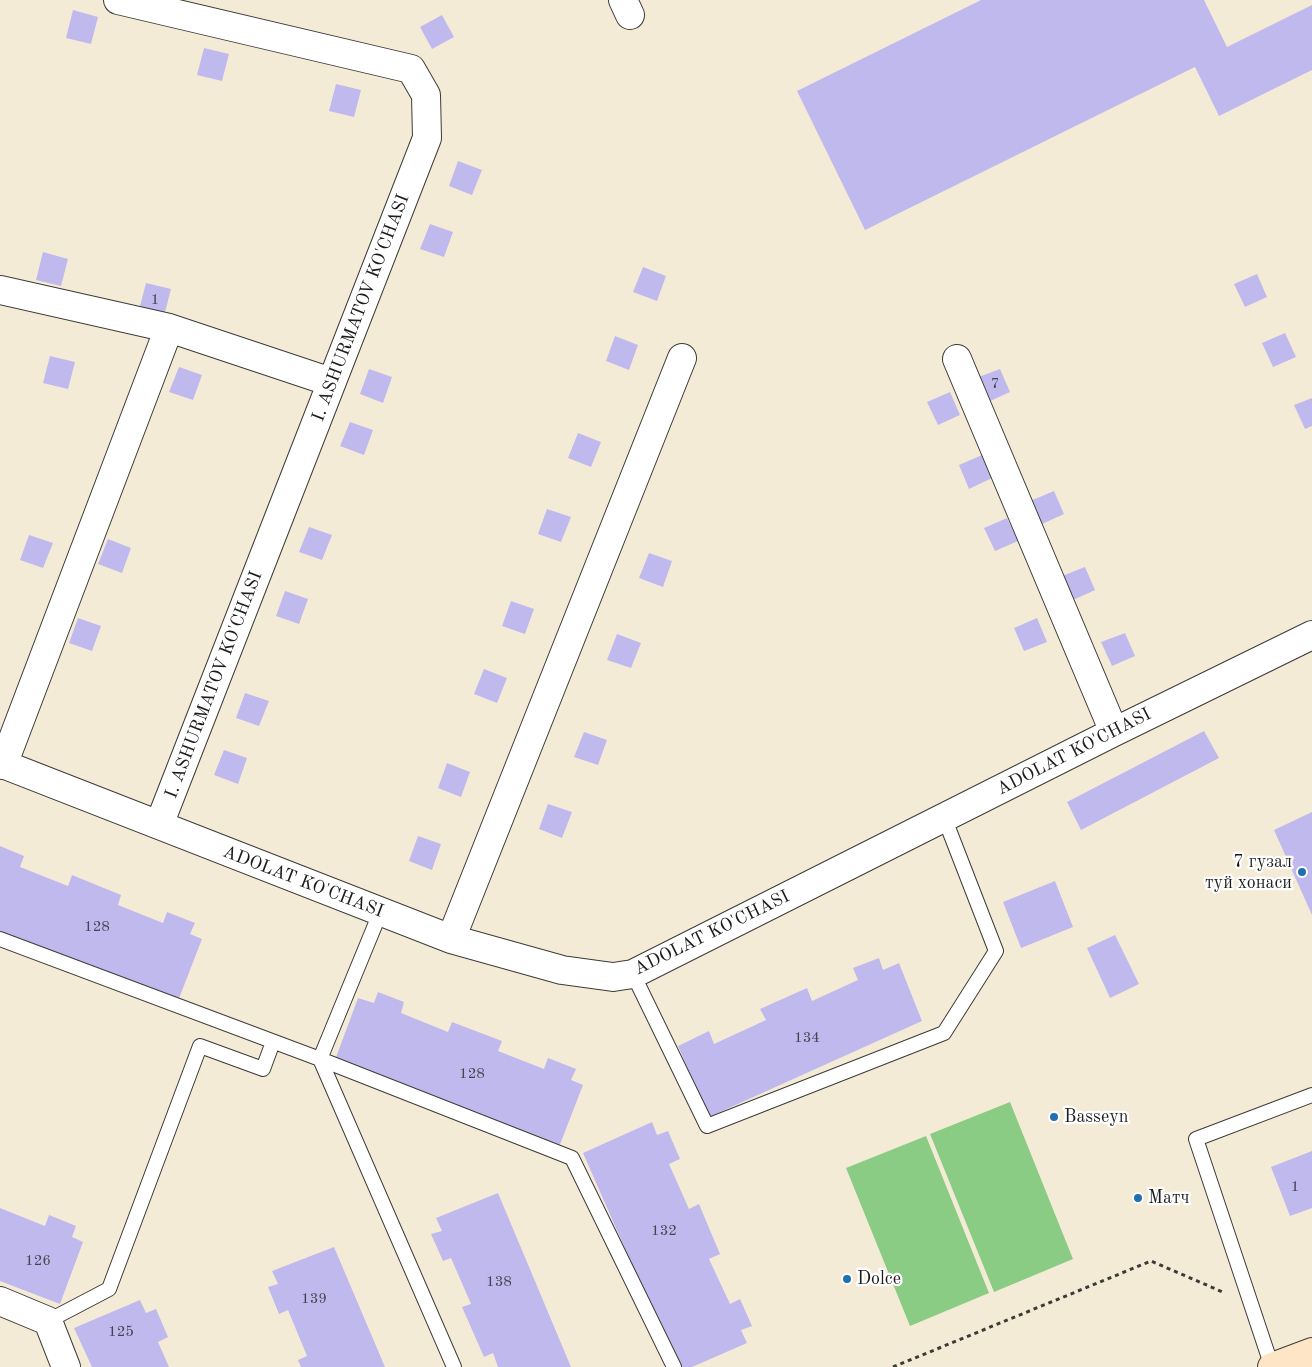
<!DOCTYPE html>
<meta charset="utf-8">
<style>
body{margin:0}
canvas{display:block;background:#f4ebd7}
</style>
<canvas width="1312" height="1367"></canvas>
<script>
const ctx = document.querySelector('canvas').getContext('2d');
ctx.lineJoin = 'round';
function paint(path, color) {
  ctx.fillStyle = color;
  ctx.fill(path, 'evenodd');
}
function toPath(rows) {
  const path = new Path2D();
  for (const r of rows) {
    path.moveTo(r[0], r[1]);
    for (let i = 2; i < r.length; i += 2) path.lineTo(r[i], r[i + 1]);
  }
  return path;
}
function strokePath(path, color, width, dash) {
  ctx.strokeStyle = color;
  ctx.lineWidth = width;
  ctx.lineCap = dash ? 'butt' : 'round';
  ctx.setLineDash(dash || []);
  ctx.stroke(path);
}
function drawText(font, color, halo, rows, align = 'center') {
  ctx.font = font + ' "Old Standard TT",serif';
  ctx.lineWidth = 4.5;
  ctx.setLineDash([]);
  ctx.textBaseline = 'middle';
  ctx.strokeStyle = halo;
  ctx.fillStyle = color;
  for (const [text, x, y, turn = 0] of rows) {
    ctx.save();
    ctx.translate(x, y);
    ctx.rotate((+turn || 0) * Math.PI / 180);
    ctx.textAlign = isNaN(turn) ? turn : align;
    if (halo) ctx.strokeText(text, 0, 0);
    ctx.fillText(text, 0, 0);
    ctx.restore();
  }
}
paint(toPath([
 [1010,1102,1073,1259,994,1292,930,1134],
 [926,1136,989,1293,910,1326,846,1168]
]), '#8bcc84');
paint(toPath([
 [981,0,1204,0,1227,47,1312,5,1312,70,1219,116,1195,67,865,230,797,91],
 [73,10,98,17,91,44,66,38],
 [442,15,454,37,432,49,420,27],
 [204,48,229,54,222,81,197,75],
 [336,84,361,90,354,117,329,111],
 [458,161,482,170,472,195,449,186],
 [430,224,453,232,444,257,420,249],
 [43,252,68,259,61,286,36,280],
 [643,267,666,276,657,301,633,292],
 [1257,274,1267,297,1245,307,1234,284],
 [146,283,171,289,164,316,139,310],
 [1285,333,1296,357,1273,367,1262,343],
 [615,336,638,345,629,370,606,361],
 [50,356,75,362,68,389,43,383],
 [179,367,202,375,193,400,169,392],
 [369,369,392,377,383,403,360,394],
 [1000,369,1010,392,988,402,976,378],
 [950,392,960,415,938,425,927,402],
 [1312,398,1312,426,1305,429,1294,405],
 [350,422,373,430,364,455,340,446],
 [578,433,601,442,591,467,568,458],
 [982,455,992,478,969,489,959,465],
 [1054,491,1064,514,1042,524,1030,501],
 [547,509,571,517,561,542,538,534],
 [1007,518,1018,541,995,551,984,528],
 [309,527,332,535,322,560,299,552],
 [29,535,53,543,43,568,20,560],
 [108,539,131,548,122,573,98,564],
 [649,553,672,561,663,587,639,578],
 [1085,567,1095,590,1073,600,1062,576],
 [285,591,308,599,299,624,276,616],
 [511,601,534,609,525,634,502,626],
 [78,618,101,626,92,651,69,643],
 [1037,618,1047,642,1024,651,1014,628],
 [1125,633,1135,656,1112,666,1101,642],
 [617,634,641,643,631,668,607,660],
 [484,669,507,678,497,703,474,694],
 [245,693,269,701,259,726,236,718],
 [1204,731,1219,758,1081,830,1067,802],
 [584,732,607,740,598,765,574,757],
 [224,750,247,758,238,784,214,775],
 [447,763,470,772,461,797,438,788],
 [548,804,572,812,562,838,539,829],
 [1312,812,1312,915,1274,830],
 [418,836,441,844,432,870,409,861],
 [0,846,24,856,20,867,68,886,72,875,121,895,118,905,163,923,167,912,195,923,190,934,202,939,178,1001,0,932],
 [1055,881,1073,927,1021,948,1003,902],
 [1115,935,1139,984,1110,998,1087,948],
 [879,958,883,970,899,963,922,1021,709,1117,678,1046,709,1031,714,1044,766,1020,760,1009,807,988,812,1001,858,980,853,968],
 [378,992,404,1002,401,1013,448,1032,452,1022,502,1041,498,1051,544,1069,548,1058,576,1069,571,1080,583,1085,559,1147,335,1060,358,998,374,1003],
 [652,1122,657,1135,668,1131,680,1159,669,1164,689,1209,699,1204,720,1254,709,1259,730,1304,740,1299,752,1326,741,1330,747,1343,692,1367,677,1367,583,1153],
 [1312,1151,1312,1208,1290,1216,1271,1167],
 [498,1193,571,1367,498,1367,493,1353,484,1357,462,1307,471,1304,451,1258,443,1261,431,1234,442,1231,436,1218],
 [0,1208,45,1226,49,1215,76,1226,72,1237,83,1242,60,1304,0,1281],
 [334,1247,385,1367,301,1367,298,1360,307,1356,288,1310,279,1314,268,1287,278,1284,272,1271],
 [140,1300,146,1313,156,1309,168,1337,158,1342,169,1367,92,1367,74,1328]
]), '#c0b9ee');
const lane = toPath([
 [380,913,320,1059,454,1367],
 [0,939,320,1059,572,1158,674,1367],
 [633,974,707,1126,944,1033,996,951,944,817],
 [48,1321,109,1289,200,1046,263,1069,273,1042],
 [1272,1367,1196,1139,1312,1095]
]);
const street = toPath([
 [118,0,411,69,426,95,427,138,159,825],
 [623,0,630,15],
 [0,290,169,328,331,382],
 [957,359,1114,732],
 [0,763,451,939,562,970,613,977,633,974,1114,732,1312,635],
 [3,765,169,328],
 [451,939,682,358],
 [0,1301,48,1321,66,1367]
]);
const secondary = toPath([
 [1272,1367,1312,1352]
]);
strokePath(lane, '#3c3b38', 16);
strokePath(street, '#3c3b38', 30);
strokePath(secondary, '#3c3b38', 30);
strokePath(toPath([
 [893,1367,1151,1261,1225,1293]
]), '#3c3b38', 3, [4, 4]);
strokePath(lane, '#fff', 14);
strokePath(street, '#fff', 28);
strokePath(secondary, '#fde5c5', 28);
for (const [x, y, r, color] of [
 [1302,872,5,"#1f6fb2"],
 [1054,1117,5,"#1f6fb2"],
 [1138,1198,5,"#1f6fb2"],
 [847,1279,5,"#1f6fb2"]
]) {
  const dot = new Path2D();
  dot.arc(x, y, r, 0, 2 * Math.PI);
  ctx.fillStyle = color;
  ctx.fill(dot);
  strokePath(dot, '#fff', 2);
}
drawText('15px', '#454350', null, [
 ["1",155,300],
 ["7",995,384],
 ["128",97,927],
 ["134",807,1038],
 ["128",472,1074],
 ["1",1295,1187],
 ["132",664,1231],
 ["126",38,1261],
 ["138",499,1282],
 ["139",314,1299],
 ["125",121,1332]
]);
drawText('18px', '#1c1c1c', '#fff', [
 ["I. ASHURMATOV KO'CHASI",361,308,-69],
 ["I. ASHURMATOV KO'CHASI",214,685,-69],
 ["ADOLAT KO'CHASI",1074,752,-27],
 ["ADOLAT KO'CHASI",303,882,21],
 ["ADOLAT KO'CHASI",712,933,-26]
]);
drawText('18px', '#1c1c1c', '#fff', [
 ["7 гузал",1292,862,"right"],
 ["туй хонаси",1292,883,"right"],
 ["Basseyn",1064,1117],
 ["Матч",1148,1198],
 ["Dolce",857,1279]
], 'left');
</script>
